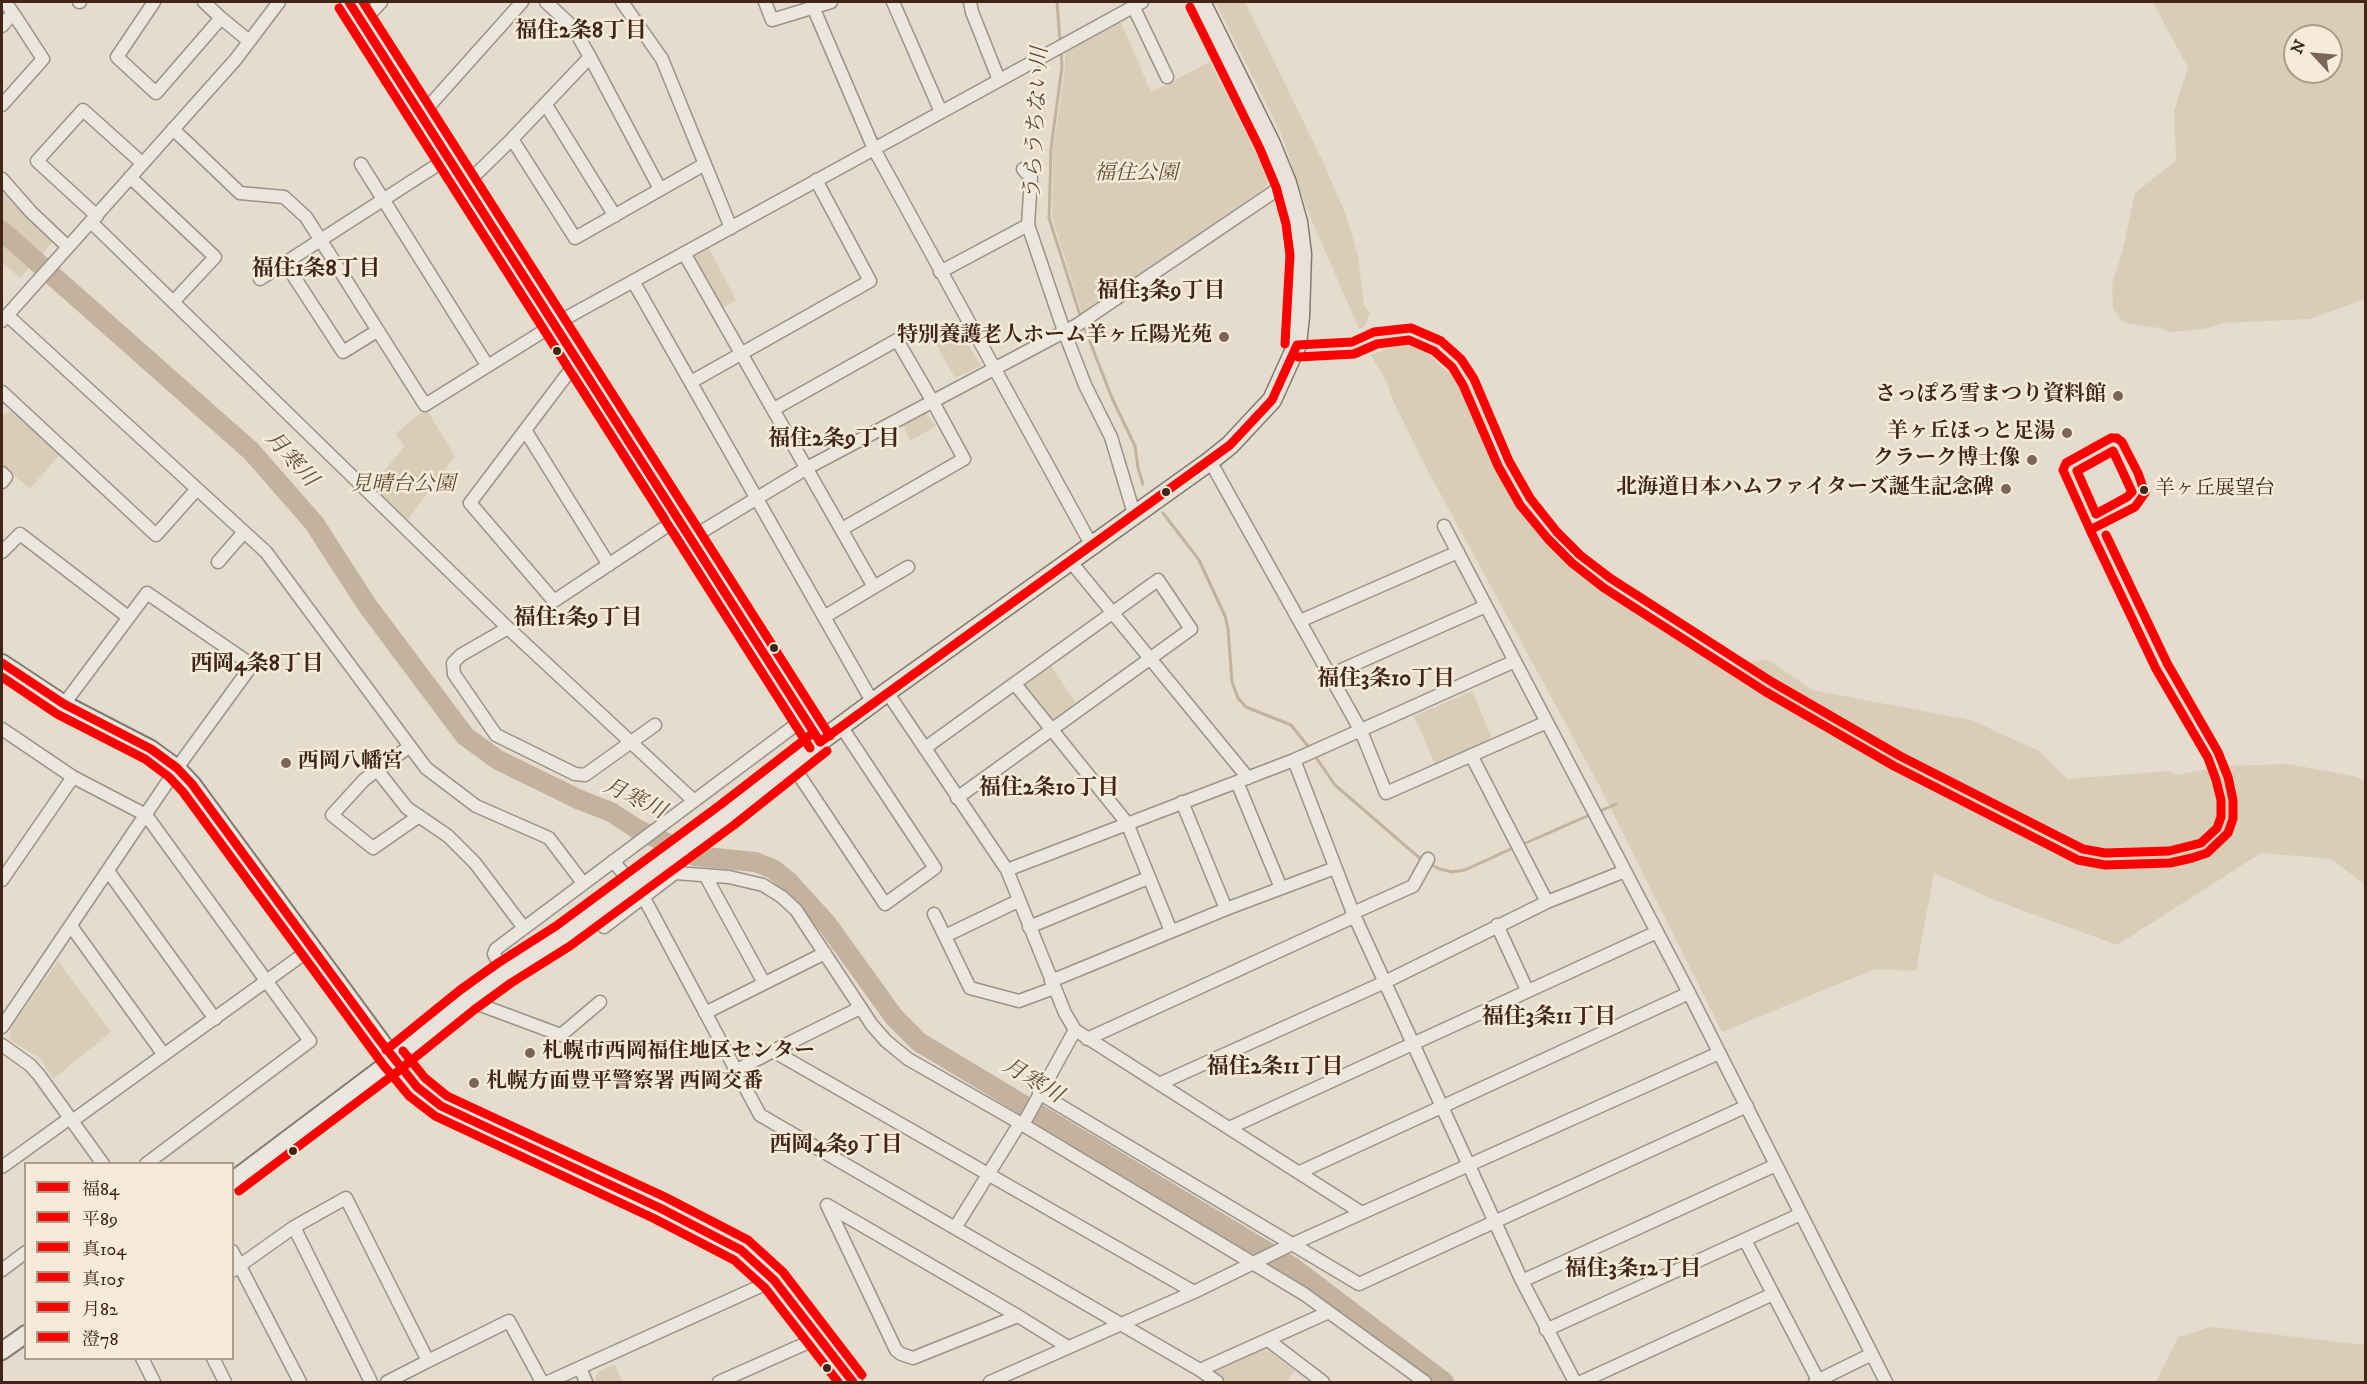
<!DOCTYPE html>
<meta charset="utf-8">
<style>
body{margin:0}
#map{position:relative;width:2367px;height:1384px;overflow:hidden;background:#e5dccd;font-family:"IM FELL DW Pica","Noto Serif JP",serif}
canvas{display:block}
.frame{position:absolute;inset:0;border:3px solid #412516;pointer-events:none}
.legend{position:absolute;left:24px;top:1162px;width:210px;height:198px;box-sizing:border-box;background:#f5ebd8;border:2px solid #ad9c8a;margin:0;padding:8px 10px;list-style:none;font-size:18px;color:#412516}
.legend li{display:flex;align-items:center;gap:12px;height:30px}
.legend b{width:30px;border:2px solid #ad9c8a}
.north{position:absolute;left:2283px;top:24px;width:60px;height:60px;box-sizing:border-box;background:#f5ebd8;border:2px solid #ad9c8a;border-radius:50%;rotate:296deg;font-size:16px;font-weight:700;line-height:24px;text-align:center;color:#412516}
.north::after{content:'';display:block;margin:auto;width:21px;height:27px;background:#7a6556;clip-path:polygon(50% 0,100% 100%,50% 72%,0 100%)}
</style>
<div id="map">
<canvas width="2367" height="1384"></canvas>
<div class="frame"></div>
<ul class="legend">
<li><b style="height:8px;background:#f00"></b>福84</li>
<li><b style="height:8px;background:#f00"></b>平89</li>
<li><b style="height:8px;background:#f00"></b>真104</li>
<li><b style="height:8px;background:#f00"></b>真105</li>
<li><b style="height:8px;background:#f00"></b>月82</li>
<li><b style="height:8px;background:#f00"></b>澄78</li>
</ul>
<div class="north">N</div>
</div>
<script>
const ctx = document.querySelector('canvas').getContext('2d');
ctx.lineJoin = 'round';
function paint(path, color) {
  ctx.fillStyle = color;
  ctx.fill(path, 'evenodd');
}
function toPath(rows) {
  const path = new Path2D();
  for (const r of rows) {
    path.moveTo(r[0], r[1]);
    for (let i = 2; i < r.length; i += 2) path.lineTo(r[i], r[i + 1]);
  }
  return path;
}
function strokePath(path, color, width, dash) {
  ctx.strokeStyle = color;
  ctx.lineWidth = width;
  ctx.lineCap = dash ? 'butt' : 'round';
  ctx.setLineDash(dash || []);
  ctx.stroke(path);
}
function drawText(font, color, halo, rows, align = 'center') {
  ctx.font = font + ' "IM FELL DW Pica","Noto Serif JP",serif';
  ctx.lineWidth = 5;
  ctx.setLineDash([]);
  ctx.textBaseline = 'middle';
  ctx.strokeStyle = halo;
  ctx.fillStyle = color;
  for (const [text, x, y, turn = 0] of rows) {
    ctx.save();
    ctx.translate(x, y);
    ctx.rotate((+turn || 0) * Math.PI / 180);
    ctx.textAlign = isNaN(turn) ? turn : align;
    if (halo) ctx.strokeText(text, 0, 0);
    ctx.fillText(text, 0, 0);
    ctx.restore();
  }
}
paint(toPath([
 [1215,2,1245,2,1325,166,1347,218,1358,256,1364,306,1370,313,1365,326,1359,329,1306,207,1281,134],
 [2153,2,2365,2,2365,299,2310,319,2222,323,2205,329,2170,332,2159,328,2130,324,2121,320,2113,308,2112,284,2122,253,2135,193,2176,161,2174,111,2188,68],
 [2295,36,2331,36,2331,72,2295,72],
 [1120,20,1151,92,1210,62,1269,179,1264,189,1082,313,1052,217,1053,148,1065,71,1065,48],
 [2,188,53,242,20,278,2,262],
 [707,244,736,300,719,310,688,253],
 [954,321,981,366,955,378,930,334],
 [1404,343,1421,348,1463,386,1498,469,1540,534,1645,614,1728,667,1767,659,1812,690,1971,720,2039,751,2067,779,2169,771,2176,775,2223,766,2289,764,2357,777,2365,781,2365,885,2332,859,2261,853,2117,945,1994,900,1934,873,1916,971,1875,969,1722,1032,1599,785,1421,458,1393,400,1386,381,1371,355],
 [426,409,455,456,406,522,370,487,405,446,395,434],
 [10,411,60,454,30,489,2,465,2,416],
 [921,411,926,413,936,426,910,441,902,423],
 [1051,666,1076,703,1055,718,1050,718,1025,688,1026,683],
 [1472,691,1492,739,1435,764,1414,716],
 [58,961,111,1032,53,1079,40,1058,11,1041,10,1029],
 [2211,1327,2365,1345,2365,1382,2156,1382,2178,1337],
 [1261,1345,1295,1371,1286,1382,1222,1382,1204,1370],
 [615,1364,622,1382,597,1382,595,1379,598,1372]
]), '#dacdb8');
strokePath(toPath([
 [1057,2,1060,42],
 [1061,51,1062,67,1051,148,1049,218,1081,318],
 [1083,324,1112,398,1135,446,1138,468,1143,484],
 [1163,513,1199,560,1225,616,1228,629,1232,682,1238,698,1246,707,1291,725,1311,750],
 [1315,756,1335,785,1423,861],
 [1598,812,1616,804],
 [1521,845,1592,814],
 [1429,864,1440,869,1452,872,1465,870,1515,847]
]), '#c3b29d', 3);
strokePath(toPath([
 [2,231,251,451,314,523,367,605,465,736,498,760,580,800,611,812,637,829,694,856,755,862,773,869,788,881,827,924,894,1017,919,1042,1291,1266,1444,1382]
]), '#c3b29d', 20);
const street = toPath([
 [5,2,13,13],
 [79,2,80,2],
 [154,2,117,57,156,93,221,18],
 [204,2,221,18,249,41],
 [622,2,662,59,731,228],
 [765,2,772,20,831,2],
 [893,2,941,112],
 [970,2,972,12,999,80],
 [1133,6,1167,77],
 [813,7,874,149,1092,546],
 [362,22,381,2],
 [2,26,13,13,43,59,2,105],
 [590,57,660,189],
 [546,105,615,216],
 [421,115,522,2],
 [173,129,240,193,284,197,306,217,425,405,555,324,1142,2],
 [512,139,590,57,573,27,546,2],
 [361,164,487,365],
 [1023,169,1031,178,1028,225,1064,331,1085,385,1111,437,1135,517],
 [130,177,215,257,174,301],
 [2,179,31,212,68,247],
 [465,185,512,139,575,238,705,164],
 [97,216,37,161,83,110,142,163],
 [91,222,508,628,693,800],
 [684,253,874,587,824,617],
 [285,263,343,352,377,331],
 [940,272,1028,225],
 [260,279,448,158],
 [633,281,873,703],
 [7,315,266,552,426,768,476,806,549,838,583,883],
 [2,321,236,59,279,2],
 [578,360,470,503,554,601,679,518],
 [691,382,870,281,816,180],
 [2,392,156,535,197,489],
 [774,409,897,340,933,402,964,459,842,529],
 [525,430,609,565],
 [1210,461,1361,731,1386,793,1547,722],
 [2,473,6,477,2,482],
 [1444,526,1689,993,1886,1382],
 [691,538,807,468,1077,325,1287,183],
 [2,552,20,534,128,617],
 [218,562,244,532],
 [1071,562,1248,778],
 [874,587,908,567],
 [1300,621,1458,552],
 [508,628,461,655,453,663,454,674,496,735,575,774,585,775,655,725],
 [1330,675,1486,606],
 [1015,684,1127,823,1171,931],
 [887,692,1007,870,1065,1013,1075,1030,1362,1213],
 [2,729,73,777,146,815,310,1041,146,1164],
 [410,746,364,780,332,815,373,848,419,816],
 [925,748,1158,580,1191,629,957,798],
 [1471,755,1547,902],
 [1294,760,1353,913,1522,1281,1575,1382],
 [791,763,885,904,935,868,841,726],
 [377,770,407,808,448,836,475,863,524,928],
 [1237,782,1281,888],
 [1182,802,1226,909],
 [613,861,644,898,760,1115,1200,1370,1217,1382],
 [1007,870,1294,760,1515,661],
 [108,871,215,1019],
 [705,875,764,983],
 [2,880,73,777],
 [934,914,970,988,1019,1001,1054,988],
 [1497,925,1527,990],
 [71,926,164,1055],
 [604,927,675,873,729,877,763,885,782,897,796,910,872,1025,886,1041,908,1059,1020,1123,1304,1294,1425,1382],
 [1029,927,1148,878],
 [945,936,1018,901],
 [504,973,494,954,496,949,805,718],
 [1051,981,1226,909,1335,868],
 [467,1000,561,1035,600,1002],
 [705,1013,825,953],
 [2,1027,177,768,252,665,147,593,64,704],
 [1087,1039,1349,919,1353,913,1413,886,1428,859],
 [2,1045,30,1065,39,1075,103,1164],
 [773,1051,860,1008],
 [737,1070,773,1051,1194,1292],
 [1159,1084,1385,982,1547,902,1625,871],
 [1039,1093,1359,1284,1747,1106],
 [72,1121,312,948],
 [1229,1128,1657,932],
 [2,1167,70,1118],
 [1300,1172,1689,993],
 [294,1227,371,1382],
 [955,1228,1020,1123,1025,1121,1075,1030],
 [1745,1240,1819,1382],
 [232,1251,300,1382],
 [2,1270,26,1252],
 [232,1271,294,1227,346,1198,428,1361,509,1321,542,1382],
 [1522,1281,1776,1165],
 [1018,1316,913,1358,901,1354,896,1350,827,1205,1018,1316,1068,1347],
 [1546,1330,1801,1214],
 [1268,1340,1323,1382],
 [142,1358,154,1382],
 [213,1358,225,1382],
 [580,1368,586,1382],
 [1200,1370,1329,1312],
 [387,1382,428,1361],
 [548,1382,774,1280],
 [719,1382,818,1338],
 [990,1382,1194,1292,1286,1247,1719,1053],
 [1581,1382,1773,1294],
 [1815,1382,1872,1354]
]);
const secondary = toPath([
 [349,2,679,518,820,742],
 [2,663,64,704,151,749,177,768,192,784,394,1059,232,1181],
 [2,1351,26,1334]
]);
const primary = toPath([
 [727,815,791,763,887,692,1210,461,1230,445,1272,400,1297,345,1300,316,1302,254,1298,222,1287,183,1271,144,1201,2],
 [563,936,504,973,394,1059,417,1087,441,1106,660,1208,741,1250,774,1280,853,1382]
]);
strokePath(street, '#9b9288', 15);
strokePath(secondary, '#837a70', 20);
strokePath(primary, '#837a70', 21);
strokePath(street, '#ebe6de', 12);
strokePath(secondary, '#ebe6de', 16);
strokePath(primary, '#e8e2d9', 18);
const primaryBridge = toPath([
 [563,936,727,815]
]);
strokePath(primaryBridge, '#837a70', 21, []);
strokePath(primaryBridge, '#e8e2d9', 18);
strokePath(toPath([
 [349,2,820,742],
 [1297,345,1352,342,1374,332,1411,328,1441,341,1461,359,1474,379,1509,461,1530,498,1557,532,1580,555,1610,578,1772,682,1900,756,2083,849,2105,853,2169,851,2201,843,2217,828,2221,817,2221,800,2216,780,2208,758,2156,669,2090,530],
 [2111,438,2117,438,2122,442,2138,473,2145,493,2135,507,2090,530,2063,470,2066,463,2111,438],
 [820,742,1230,445,1272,400,1297,345]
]), '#f00', 9);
strokePath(toPath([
 [1190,7,1260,149,1276,187,1286,224,1290,255,1285,344],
 [1298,357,1354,354,1377,344,1409,340,1434,351,1452,367,1463,385,1498,466,1520,505,1548,539,1572,563,1604,588,1766,692,1894,766,2078,860,2105,865,2170,863,2192,858,2207,853,2228,833,2233,819,2233,800,2228,777,2218,752,2167,663,2106,535],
 [2113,451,2132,492,2127,497,2096,514,2077,471,2113,451]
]), '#f00', 9);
strokePath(toPath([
 [339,8,810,748],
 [385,1067,409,1096,435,1116,655,1219,734,1260,765,1288,838,1382],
 [402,1068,474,1010,511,983,570,946,734,825,827,751]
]), '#f00', 9);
strokePath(toPath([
 [363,2,830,736],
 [386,1050,460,990,498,963,556,926,720,805,813,733],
 [403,1051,425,1078,447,1096,665,1197,748,1240,783,1272,862,1375]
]), '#f00', 9);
strokePath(toPath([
 [2,663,64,704,151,749,177,768,192,784,381,1042,417,1087,441,1106,660,1208,741,1250,774,1280,853,1382]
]), '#f00', 9);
strokePath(toPath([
 [2,677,57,714,145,759,169,777,183,792,384,1066],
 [239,1191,401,1069]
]), '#f00', 9);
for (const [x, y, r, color] of [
 [1224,337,6,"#7a6556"],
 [557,351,5,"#412516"],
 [2118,396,6,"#7a6556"],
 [2067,433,6,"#7a6556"],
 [2032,460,6,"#7a6556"],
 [2006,489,6,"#7a6556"],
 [2144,490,5,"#412516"],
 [1166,492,5,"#412516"],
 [774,648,5,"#412516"],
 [286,763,6,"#7a6556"],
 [530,1053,6,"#7a6556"],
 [474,1083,6,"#7a6556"],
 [293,1151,5,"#412516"],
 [827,1368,5,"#412516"]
]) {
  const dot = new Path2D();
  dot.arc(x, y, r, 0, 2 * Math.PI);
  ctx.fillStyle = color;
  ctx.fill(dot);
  strokePath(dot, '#f5ebd8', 2);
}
drawText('20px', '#412516', '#f5ebd8', [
 ["羊ヶ丘展望台",2155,490]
], 'left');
drawText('italic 21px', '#654c3a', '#f5ebd8', [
 ["福住公園",1136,175],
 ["見晴台公園",403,486]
]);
drawText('bold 21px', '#412516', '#f5ebd8', [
 ["特別養護老人ホーム羊ヶ丘陽光苑",1212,337],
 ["さっぽろ雪まつり資料館",2106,396],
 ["羊ヶ丘ほっと足湯",2055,433],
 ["クラーク博士像",2020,460],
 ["北海道日本ハムファイターズ誕生記念碑",1994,489],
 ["西岡八幡宮",298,763,"left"],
 ["札幌市西岡福住地区センター",542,1053,"left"],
 ["札幌方面豊平警察署 西岡交番",486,1083,"left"]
], 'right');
drawText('bold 22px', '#412516', '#f5ebd8', [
 ["福住2条8丁目",581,32],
 ["福住1条8丁目",316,270],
 ["福住3条9丁目",1161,292],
 ["福住2条9丁目",834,440],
 ["福住1条9丁目",578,619],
 ["西岡4条8丁目",257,665],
 ["福住3条10丁目",1386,680],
 ["福住2条10丁目",1049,789],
 ["福住3条11丁目",1549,1018],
 ["福住2条11丁目",1275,1068],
 ["西岡4条9丁目",836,1146],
 ["福住3条12丁目",1633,1270]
]);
drawText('italic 22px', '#644a38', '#f5ebd8', [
 ["うらうちない川",1038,124,-87],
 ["月寒川",290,460,48],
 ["月寒川",634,800,26],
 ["月寒川",1032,1082,31]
]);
</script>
